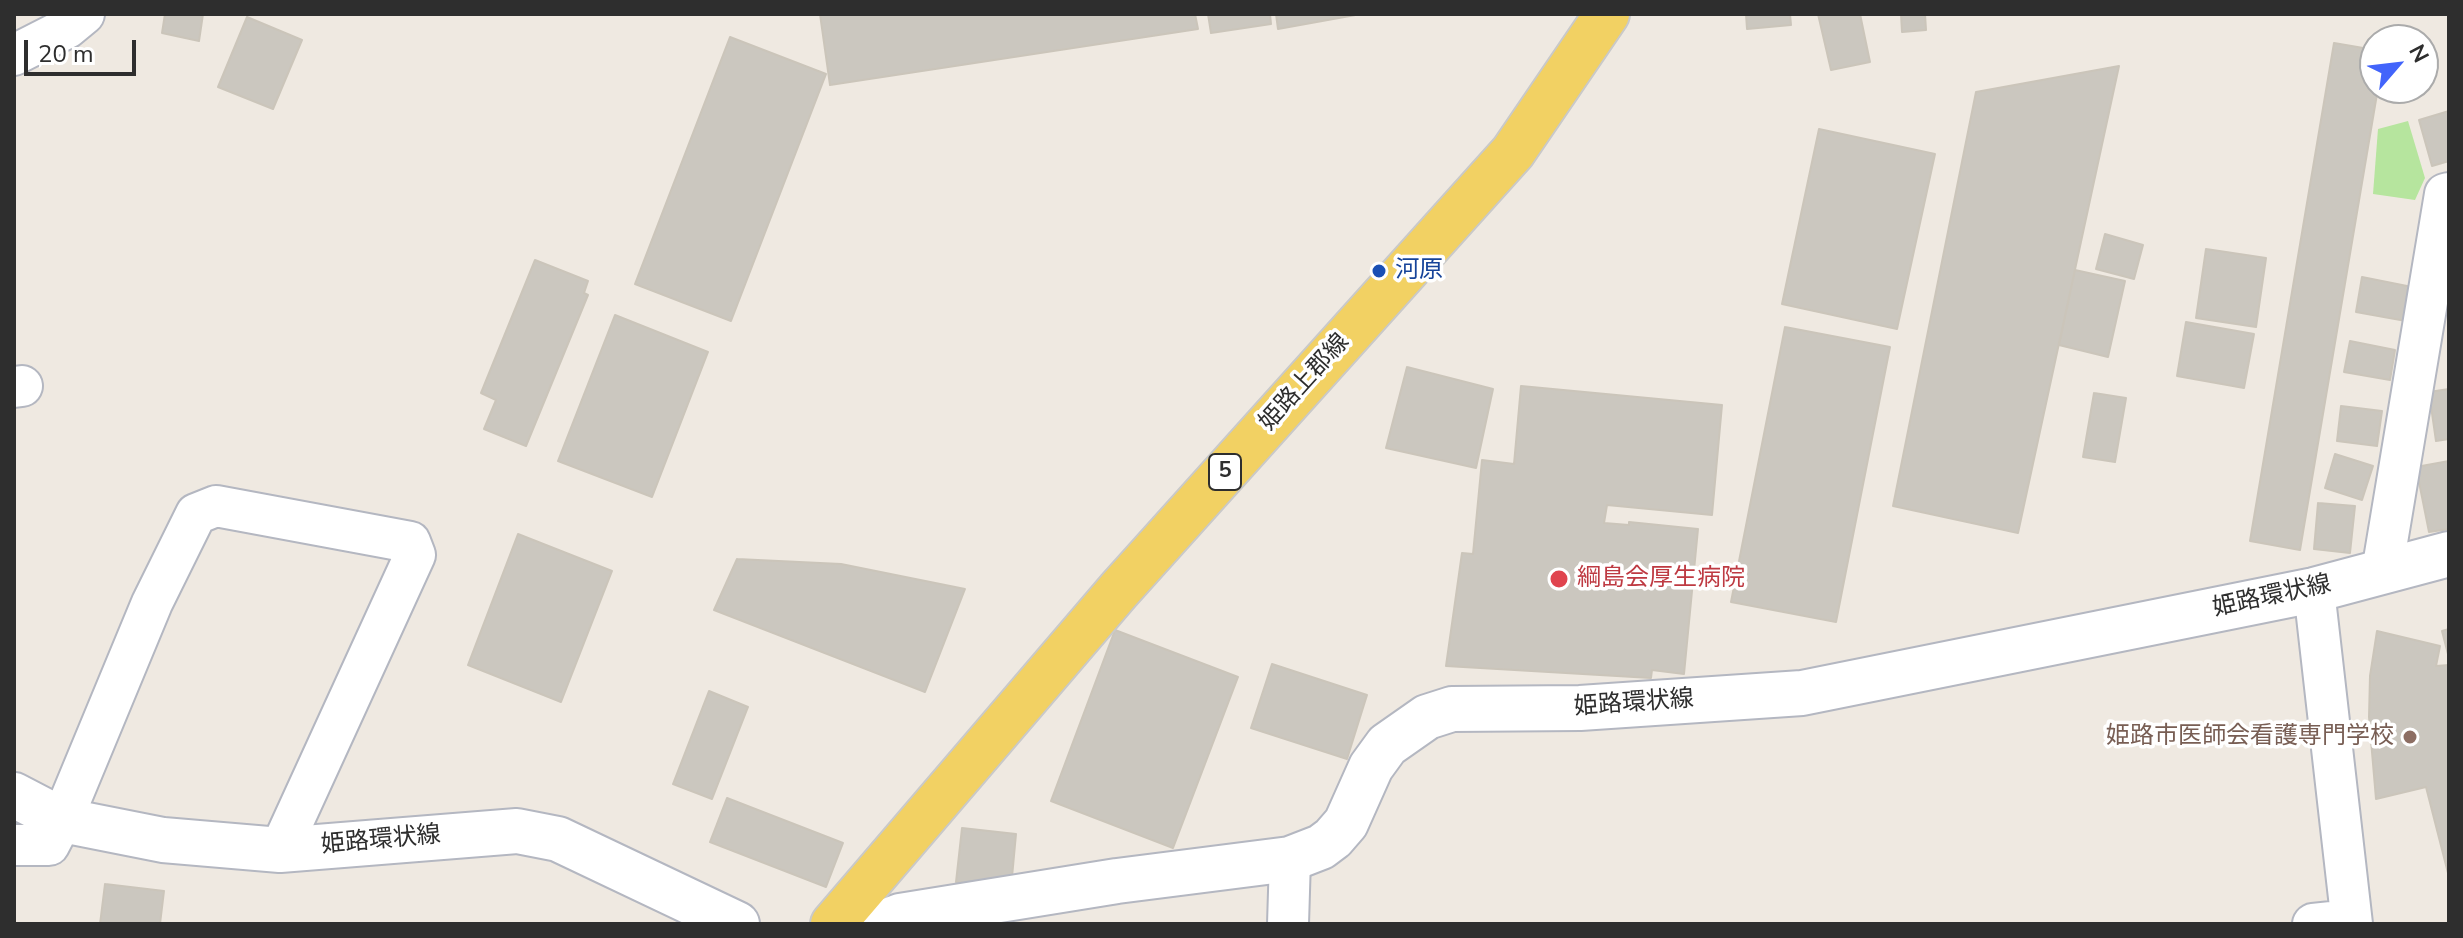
<!DOCTYPE html>
<meta charset="utf-8">
<style>
body{margin:0}
#map{position:relative;width:2463px;height:938px;overflow:hidden;background:#efe9e1;font-family:"Nunito Sans",sans-serif}
canvas{display:block}
.frame{position:absolute;inset:0;border:16px solid #2e2e2e;pointer-events:none}
.north{position:absolute;left:2359px;top:24px;width:80px;height:80px;box-sizing:border-box;background:#fff;border:2px solid #ababab;border-radius:50%;rotate:62deg;font-size:22px;font-weight:700;line-height:32px;text-align:center;color:#2e2e2e}
.north::after{content:'';display:block;margin:auto;width:28px;height:36px;background:#4264fb;clip-path:polygon(50% 0,100% 100%,50% 72%,0 100%)}
.scale{position:absolute;left:24px;top:40px;width:112px;height:36px;box-sizing:border-box;border:4px solid #2e2e2e;border-top:0;padding-left:10px;font-size:24px;line-height:28px;white-space:nowrap;color:#2e2e2e;-webkit-text-stroke:6px #fff;paint-order:stroke}
</style>
<div id="map">
<canvas width="2463" height="938"></canvas>
<div class="frame"></div>
<div class="north">N</div>
<div class="scale">20 m</div>
</div>
<script>
const ctx = document.querySelector('canvas').getContext('2d');
ctx.lineJoin = 'round';
function paint(path, color) {
  ctx.fillStyle = color;
  ctx.fill(path, 'evenodd');
}
function toPath(rows) {
  const path = new Path2D();
  for (const r of rows) {
    path.moveTo(r[0], r[1]);
    for (let i = 2; i < r.length; i += 2) path.lineTo(r[i], r[i + 1]);
  }
  return path;
}
function strokePath(path, color, width, dash) {
  ctx.strokeStyle = color;
  ctx.lineWidth = width;
  ctx.lineCap = dash ? 'butt' : 'round';
  ctx.setLineDash(dash || []);
  ctx.stroke(path);
}
function drawText(font, color, halo, rows, align = 'center') {
  ctx.font = font + ' "Nunito Sans","Noto Sans JP",sans-serif';
  ctx.lineWidth = 7;
  ctx.setLineDash([]);
  ctx.textBaseline = 'middle';
  ctx.strokeStyle = halo;
  ctx.fillStyle = color;
  for (const [text, x, y, turn = 0] of rows) {
    ctx.save();
    ctx.translate(x, y);
    ctx.rotate((+turn || 0) * Math.PI / 180);
    ctx.textAlign = isNaN(turn) ? turn : align;
    if (halo) ctx.strokeText(text, 0, 0);
    ctx.fillText(text, 0, 0);
    ctx.restore();
  }
}
paint(toPath([
 [2408,121,2425,178,2415,200,2373,194,2378,129]
]), '#b6e59e');
const building = toPath([
 [165,14,203,14,199,41,162,33,165,14],
 [820,14,1195,14,1198,29,830,85,820,14],
 [1208,14,1270,14,1271,24,1211,33,1208,14],
 [1276,14,1361,14,1278,29,1276,14],
 [1746,14,1790,14,1791,25,1747,29,1746,14],
 [1818,14,1860,14,1870,62,1831,70,1818,14],
 [1901,14,1925,14,1926,30,1902,32,1901,14],
 [247,17,302,40,273,109,218,87,247,17],
 [730,37,826,74,731,321,635,284,730,37],
 [2334,43,2375,50,2375,88,2378,88,2300,550,2250,541,2334,43],
 [2119,66,2018,533,1893,506,1976,92,2119,66],
 [2449,111,2449,161,2432,166,2419,120,2449,111],
 [1819,129,1935,154,1897,329,1782,304,1819,129],
 [2105,234,2143,245,2134,279,2096,269,2105,234],
 [2206,249,2266,258,2256,327,2196,318,2206,249],
 [535,260,588,281,584,293,588,295,526,446,484,429,496,400,481,393,535,260],
 [2075,270,2125,281,2108,357,2059,345,2075,270],
 [2362,277,2412,287,2406,321,2356,312,2362,277],
 [615,315,708,352,652,497,558,461,615,315],
 [2186,322,2254,334,2244,388,2177,376,2186,322],
 [1785,327,1890,347,1836,622,1731,602,1785,327],
 [2350,341,2395,350,2390,380,2344,372,2350,341],
 [1407,367,1493,389,1476,468,1386,448,1407,367],
 [1521,386,1722,405,1712,515,1607,505,1604,523,1629,525,1629,522,1698,529,1684,674,1652,670,1651,678,1446,666,1462,553,1473,554,1482,460,1514,464,1521,386],
 [2449,389,2449,439,2436,441,2429,392,2449,389],
 [2094,393,2126,398,2115,462,2083,457,2094,393],
 [2341,406,2382,411,2377,446,2337,441,2341,406],
 [2335,454,2373,466,2362,500,2325,488,2335,454],
 [2449,461,2449,529,2429,532,2416,467,2449,461],
 [2318,503,2355,506,2350,553,2314,549,2318,503],
 [518,534,612,571,561,702,468,665,518,534],
 [737,559,841,564,965,589,925,692,714,610,737,559],
 [2449,629,2449,658,2442,631,2449,629],
 [1115,630,1238,677,1173,848,1051,801,1115,630],
 [2377,631,2440,646,2436,666,2449,665,2449,877,2426,787,2376,799,2369,717,2370,676,2377,631],
 [1272,664,1367,695,1347,759,1251,728,1272,664],
 [709,691,748,707,712,799,673,784,709,691],
 [727,798,843,843,826,887,710,842,727,798],
 [962,828,1016,834,1011,888,956,882,962,828],
 [105,884,164,891,160,924,100,924,105,884]
]);
paint(building, '#cbc7bf');
strokePath(building, '#cbc5ba', 2);
const minor = toPath([
 [14,55,67,28,84,14],
 [14,387,22,386],
 [2382,572,2445,194,2449,193],
 [2314,590,2352,924],
 [14,845,49,845,62,820,152,603,196,514,216,506,410,542,415,555,280,850],
 [1288,924,1290,859],
 [2313,924,2351,920]
]);
const secondary = toPath([
 [14,795,62,820,163,840,280,850,517,831,558,839,737,924],
 [879,924,900,916,1117,881,1290,859,1321,847,1333,838,1346,823,1371,767,1387,745,1427,717,1452,709,1580,708,1802,693,2314,590,2449,554]
]);
const primary = toPath([
 [833,924,1119,590,1513,152,1607,14]
]);
strokePath(minor, '#b4b7c1', 44);
strokePath(secondary, '#b4b7c1', 48);
strokePath(primary, '#c9c9c9', 48);
strokePath(minor, '#fff', 40);
strokePath(secondary, '#fff', 44);
strokePath(primary, '#f2d163', 44);
for (const [x, y, r, color] of [
 [1379,271,8,"#1a4fb4"],
 [1559,579,10,"#e0444e"],
 [2410,737,8,"#8d6e63"]
]) {
  const dot = new Path2D();
  dot.arc(x, y, r, 0, 2 * Math.PI);
  ctx.fillStyle = color;
  ctx.fill(dot);
  strokePath(dot, '#fff', 3);
}
for (const [x, y, w] of [
 [1225,472,32]
]) {
  const box = new Path2D();
  box.roundRect(x - w / 2, y - 18, w, 36, 6);
  ctx.fillStyle = '#fff';
  ctx.fill(box);
  strokePath(box, '#2e2e2e', 2);
}
drawText('bold 22px', '#2e2e2e', null, [
 ["5",1225,472]
]);
drawText('24px', '#164399', '#fff', [
 ["河原",1395,271]
], 'left');
drawText('24px', '#2e2e2e', '#fff', [
 ["姫路上郡線",1305,383,-48],
 ["姫路環状線",2272,597,-12],
 ["姫路環状線",1634,704,-4],
 ["姫路環状線",381,841,-5]
]);
drawText('24px', '#be3a42', '#fff', [
 ["綱島会厚生病院",1577,579]
], 'left');
drawText('24px', '#785e54', '#fff', [
 ["姫路市医師会看護専門学校",2394,737]
], 'right');
</script>
